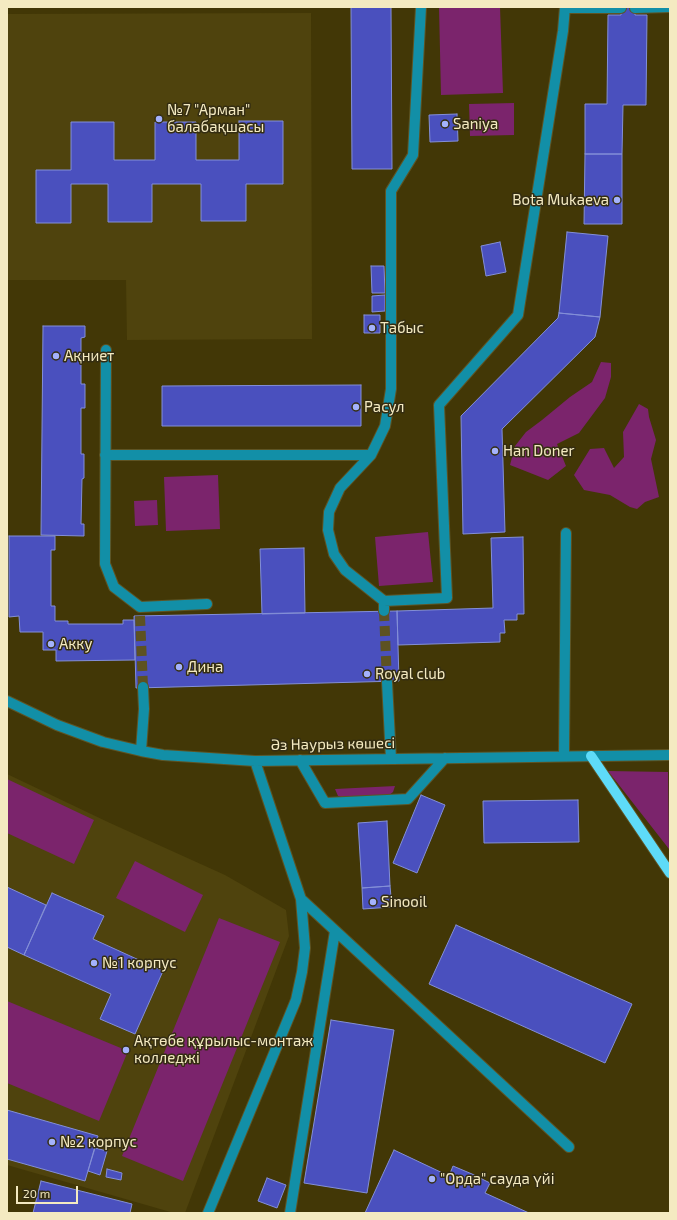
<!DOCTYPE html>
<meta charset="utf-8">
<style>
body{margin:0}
#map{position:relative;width:677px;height:1220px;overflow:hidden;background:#423706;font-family:"Exo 2",sans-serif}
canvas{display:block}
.frame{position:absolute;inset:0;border:8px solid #f4eac1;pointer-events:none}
.scale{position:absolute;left:16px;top:1186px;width:62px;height:18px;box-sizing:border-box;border:2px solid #f4eac1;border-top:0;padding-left:5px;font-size:12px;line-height:14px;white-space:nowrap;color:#f4eac1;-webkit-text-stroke:3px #342d12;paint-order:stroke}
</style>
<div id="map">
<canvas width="677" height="1220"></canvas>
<div class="frame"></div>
<div class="scale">20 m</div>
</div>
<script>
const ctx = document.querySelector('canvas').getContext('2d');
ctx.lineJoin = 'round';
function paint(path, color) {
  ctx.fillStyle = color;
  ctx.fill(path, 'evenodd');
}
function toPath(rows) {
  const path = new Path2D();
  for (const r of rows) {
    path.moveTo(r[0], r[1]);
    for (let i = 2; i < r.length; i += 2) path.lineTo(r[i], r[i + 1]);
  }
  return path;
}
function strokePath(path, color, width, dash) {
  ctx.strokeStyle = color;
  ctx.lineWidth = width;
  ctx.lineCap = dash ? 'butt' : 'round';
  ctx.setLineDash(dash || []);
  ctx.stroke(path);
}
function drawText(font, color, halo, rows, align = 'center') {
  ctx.font = font + ' "Exo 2",sans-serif';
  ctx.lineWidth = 3;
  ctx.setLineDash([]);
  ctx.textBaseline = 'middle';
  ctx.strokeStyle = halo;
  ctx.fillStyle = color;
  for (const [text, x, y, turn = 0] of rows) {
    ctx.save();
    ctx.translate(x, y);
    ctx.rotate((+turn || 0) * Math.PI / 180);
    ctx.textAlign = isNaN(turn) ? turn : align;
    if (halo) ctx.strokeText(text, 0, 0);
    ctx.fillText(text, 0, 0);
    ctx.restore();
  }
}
paint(toPath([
 [311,13,312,339,127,340,126,280,8,280,7,14],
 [7,774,110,823,225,875,286,910,289,936,185,1213,174,1213,7,1165]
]), '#4f430d');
paint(toPath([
 [439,7,500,7,503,93,441,95],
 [514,103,514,135,470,136,469,104],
 [601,362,611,363,611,377,605,398,579,433,557,444,566,466,548,480,510,465,515,446,526,432,542,420,570,397,592,382],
 [639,404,648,409,649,417,656,440,651,459,659,497,645,502,637,509,630,507,610,495,584,490,574,475,590,449,604,448,614,468,624,457,623,432],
 [218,475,220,529,166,531,164,477],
 [157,500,158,525,135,526,134,501],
 [428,532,433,582,379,586,375,537],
 [608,771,668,772,669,849],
 [7,779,94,820,74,864,7,833],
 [395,786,393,792,388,796,347,799,338,796,335,789],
 [135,861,203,895,185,932,116,898],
 [219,918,280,942,183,1181,122,1156],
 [7,1001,128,1051,99,1121,7,1083]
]), '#7b246c');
const building = toPath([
 [351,7,391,7,392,169,352,169,351,7],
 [621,7,635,7,635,15,647,15,646,105,623,105,622,154,585,154,585,104,607,104,608,15,621,15,621,7],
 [457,114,458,141,430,142,429,115,457,114],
 [239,121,283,121,283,184,246,184,246,221,201,221,201,184,152,184,152,222,108,222,108,184,71,184,71,223,36,223,36,170,71,170,71,122,114,122,114,160,155,160,155,122,196,122,196,160,239,160,239,121],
 [585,154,622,154,622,224,584,224,585,154],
 [567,232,608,236,600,317,559,313,567,232],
 [500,242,506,272,486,276,481,246,500,242],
 [371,266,384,266,385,293,372,293,371,266],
 [385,295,385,311,372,312,372,296,385,295],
 [559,313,600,317,595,337,502,429,505,532,463,534,461,416,558,318,559,313],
 [364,315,380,315,380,333,364,333,364,315],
 [43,326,85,326,85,337,81,338,81,384,85,384,85,408,81,408,81,454,84,454,84,478,82,479,81,524,84,524,84,536,41,535,43,326],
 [361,385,361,426,162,426,162,386,361,385],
 [9,536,55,536,55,550,51,550,51,606,55,606,55,621,68,621,68,624,123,624,123,620,134,620,135,660,56,661,56,650,43,650,43,632,20,632,19,616,9,617,9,536],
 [523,537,524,614,517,614,517,620,504,620,505,633,500,633,500,642,398,645,397,611,493,608,491,538,523,537],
 [304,548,305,613,262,614,260,549,304,548],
 [397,611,399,681,136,688,134,616,397,611],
 [421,795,445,805,417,873,393,863,421,795],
 [578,800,579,842,484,843,483,801,578,800],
 [387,821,390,886,362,888,358,823,387,821],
 [390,886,392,907,363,909,362,888,390,886],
 [7,887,46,905,24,955,7,947,7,887],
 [52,893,104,916,93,939,163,971,135,1034,100,1019,111,994,24,955,52,893],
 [456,925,632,1004,605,1063,429,984,456,925],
 [331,1020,394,1030,367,1193,304,1183,331,1020],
 [7,1110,98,1136,85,1181,7,1159,7,1110],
 [95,1148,107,1151,100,1175,88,1171,95,1148],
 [394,1150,449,1176,453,1166,472,1174,490,1183,485,1193,529,1213,365,1213,394,1150],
 [107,1169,122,1173,121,1180,106,1177,107,1169],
 [267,1178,286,1185,277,1208,258,1201,267,1178],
 [41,1181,132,1204,130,1213,33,1213,41,1181]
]);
paint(building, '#4a50be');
strokePath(building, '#838fd8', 1);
strokePath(toPath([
 [384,611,387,682],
 [140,616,143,687]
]), '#5d5222', 10, [10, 5]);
const minor = toPath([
 [565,8,621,8],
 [635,8,670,7],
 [106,350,105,564,114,587,140,607,207,604],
 [105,455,371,455],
 [384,601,447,598,439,405,518,315,563,31,565,7],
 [384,611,384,601,345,570,334,554,328,530,329,512,340,488,371,455,385,426,391,389,391,191,413,155,421,7],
 [387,682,391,759],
 [7,701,57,725,103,742,141,751,163,755,255,761,670,755],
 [141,751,144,709,143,687],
 [564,756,566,533],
 [300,760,325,803,408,799,445,758],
 [255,761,301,899,569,1147],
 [208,1213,296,1000,302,972,305,948,301,899],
 [290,1213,335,931]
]);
const major = toPath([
 [591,756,670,873]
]);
strokePath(minor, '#5e5424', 12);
strokePath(major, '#5e5424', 12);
strokePath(minor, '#128fa7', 10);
strokePath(major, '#5edbf8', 10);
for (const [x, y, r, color] of [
 [159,119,4,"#a4b2fc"],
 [445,124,4,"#a4b2fc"],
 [617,200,4,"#a4b2fc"],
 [372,328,4,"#a4b2fc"],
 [56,356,4,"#a4b2fc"],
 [356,407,4,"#a4b2fc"],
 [495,451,4,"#a4b2fc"],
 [51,644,4,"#a4b2fc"],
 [179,667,4,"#a4b2fc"],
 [367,674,4,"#a4b2fc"],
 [373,902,4,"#a4b2fc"],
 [94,963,4,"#a4b2fc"],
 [126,1050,4,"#a4b2fc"],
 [52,1142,4,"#a4b2fc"],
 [432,1179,4,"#a4b2fc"]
]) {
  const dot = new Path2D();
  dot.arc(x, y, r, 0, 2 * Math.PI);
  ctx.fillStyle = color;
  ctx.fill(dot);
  strokePath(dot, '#342d12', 1.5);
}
drawText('15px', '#f4eac1', '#342d12', [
 ["№7 \"Арман\"",167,110],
 ["балабақшасы",167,127],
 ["Saniya",453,124],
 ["Bota Mukaeva",609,200,"right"],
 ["Табыс",380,328],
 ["Ақниет",64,356],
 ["Расул",364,407],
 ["Han Doner",503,451],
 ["Акку",59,644],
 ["Дина",187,667],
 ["Royal club",375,674],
 ["Sinooil",381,902],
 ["№1 корпус",102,963],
 ["Ақтөбе құрылыс-монтаж",134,1041],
 ["колледжі",134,1058],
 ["№2 корпус",60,1142],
 ["\"Орда\" сауда үйі",440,1179]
], 'left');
drawText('15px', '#f4eac1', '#342d12', [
 ["Әз Наурыз көшесі",333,744,-1]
]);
</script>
